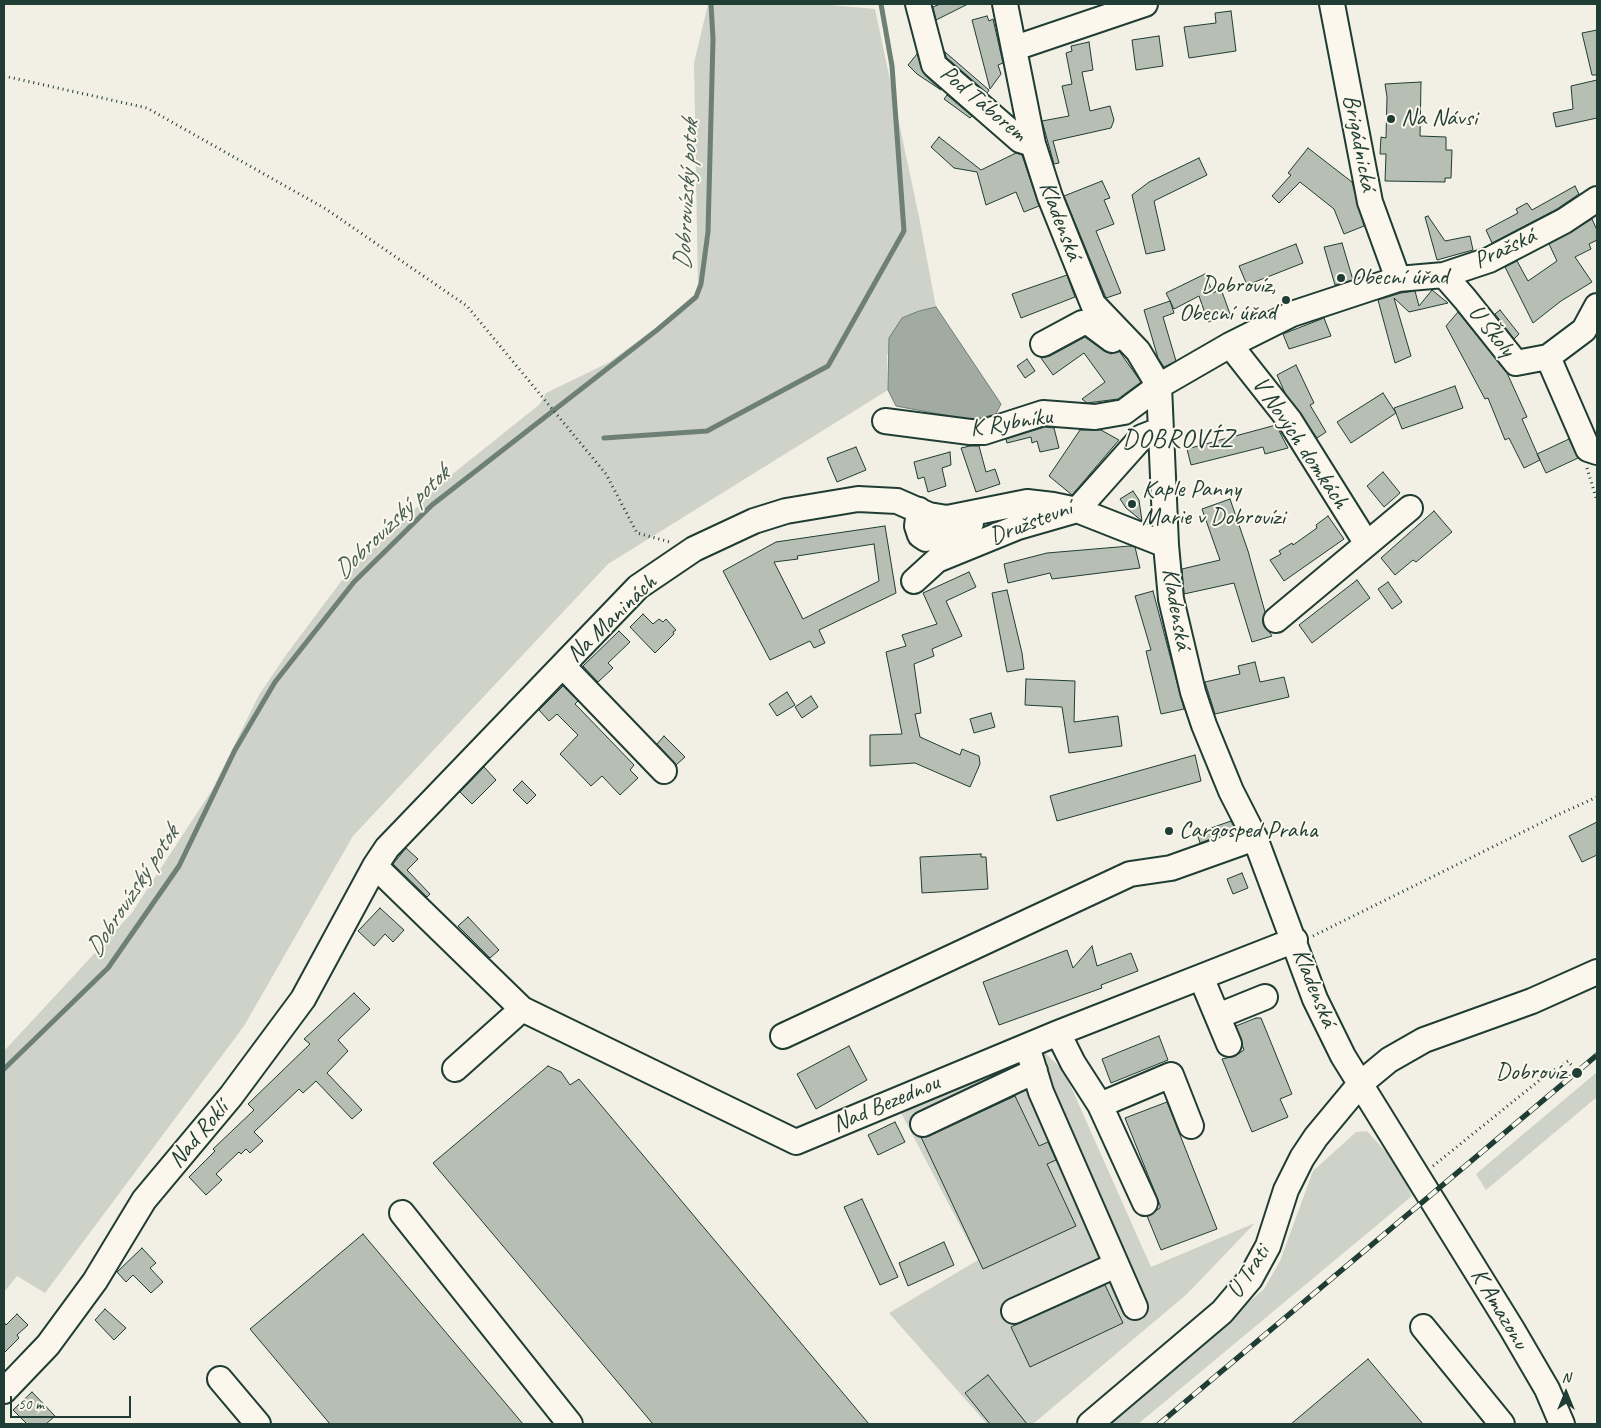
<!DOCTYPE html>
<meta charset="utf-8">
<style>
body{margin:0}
#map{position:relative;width:1601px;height:1428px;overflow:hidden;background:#f2f0e5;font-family:Caveat,sans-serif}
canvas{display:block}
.frame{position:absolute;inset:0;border:5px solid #1f3d34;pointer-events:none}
.north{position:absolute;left:1541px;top:1368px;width:50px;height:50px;-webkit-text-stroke:4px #fbf7ec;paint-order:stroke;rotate:0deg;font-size:14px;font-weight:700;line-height:20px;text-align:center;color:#1f3d34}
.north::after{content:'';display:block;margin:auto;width:18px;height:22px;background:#1f3d34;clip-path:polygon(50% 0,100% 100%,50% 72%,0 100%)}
.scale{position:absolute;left:10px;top:1396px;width:121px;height:22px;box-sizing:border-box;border:2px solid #1f3d34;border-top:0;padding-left:6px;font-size:15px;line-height:18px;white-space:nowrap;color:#1f3d34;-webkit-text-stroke:4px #fbf7ec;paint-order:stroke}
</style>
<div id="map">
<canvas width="1601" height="1428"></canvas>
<div class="frame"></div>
<div class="north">N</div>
<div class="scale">50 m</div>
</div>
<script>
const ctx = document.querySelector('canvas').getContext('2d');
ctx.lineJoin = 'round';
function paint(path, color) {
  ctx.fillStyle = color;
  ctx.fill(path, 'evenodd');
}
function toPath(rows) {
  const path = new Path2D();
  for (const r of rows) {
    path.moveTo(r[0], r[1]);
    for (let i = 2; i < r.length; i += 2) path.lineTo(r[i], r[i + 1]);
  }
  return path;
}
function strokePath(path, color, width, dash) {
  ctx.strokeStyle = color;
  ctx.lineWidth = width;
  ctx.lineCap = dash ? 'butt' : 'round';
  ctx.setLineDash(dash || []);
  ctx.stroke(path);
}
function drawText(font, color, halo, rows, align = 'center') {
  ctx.font = font + ' Caveat,sans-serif';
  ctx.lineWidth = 4;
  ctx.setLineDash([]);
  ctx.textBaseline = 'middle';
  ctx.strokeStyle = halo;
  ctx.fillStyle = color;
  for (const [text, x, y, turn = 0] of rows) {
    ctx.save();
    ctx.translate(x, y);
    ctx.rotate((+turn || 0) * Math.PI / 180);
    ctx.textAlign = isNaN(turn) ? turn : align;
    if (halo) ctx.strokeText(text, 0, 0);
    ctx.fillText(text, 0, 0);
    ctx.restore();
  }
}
paint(toPath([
 [708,4,820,4,875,9,919,217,936,307,919,311,887,355,888,390,608,564,353,836,244,1026,45,1293,17,1276,4,1292,4,1051,131,914,212,790,259,695,286,655,354,564,380,543,445,480,540,404,546,393,608,363,689,304,698,289,694,63],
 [1043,1051,1064,1071,1151,1267,1255,1223,1187,1294,1033,1424,987,1424,889,1313,978,1260,899,1109],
 [1597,1072,1597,1097,1486,1190,1476,1174],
 [1367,1131,1388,1154,1393,1153,1412,1196,1138,1424,1107,1424,1264,1289,1280,1261,1313,1171,1356,1132]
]), '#cfd2c8');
const water = toPath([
 [936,307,1001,404,996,414,971,420,896,406,888,390,889,338,902,318,919,311,936,307]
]);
paint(water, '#a2aba1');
strokePath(water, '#6e7f75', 1);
strokePath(toPath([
 [604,438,707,431,828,366,904,231,892,66,881,4],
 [4,1069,108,968,179,866,235,750,275,682,354,582,432,505,657,330,696,297,701,284,708,232,713,39,711,4]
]), '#6e7f75', 5);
const building = toPath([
 [940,4,968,4,936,20,933,7,940,4],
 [1231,11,1236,51,1189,58,1184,27,1216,23,1215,13,1231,11],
 [987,16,989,21,993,19,1003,63,998,65,1001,74,990,89,972,20,987,16],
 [1597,30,1597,75,1592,75,1582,33,1597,30],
 [1159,36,1163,66,1136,70,1132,40,1159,36],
 [1089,42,1093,70,1082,72,1090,111,1110,106,1114,120,1111,128,1053,141,1059,163,1054,164,1042,121,1069,116,1062,86,1072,84,1066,53,1072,51,1071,46,1089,42],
 [945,52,989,90,987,93,946,57,945,52],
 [917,54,925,75,941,90,917,74,908,65,917,54],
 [1597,80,1597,118,1556,127,1553,113,1573,109,1571,86,1597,80],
 [1421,82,1420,136,1446,137,1446,150,1452,150,1451,178,1445,178,1445,182,1385,181,1386,154,1380,154,1381,137,1386,138,1387,97,1385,84,1421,82],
 [947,95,972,116,970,118,944,99,947,95],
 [939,137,981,170,1016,153,1022,155,1039,206,1024,212,1016,192,986,205,977,172,954,168,931,147,939,137],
 [1308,148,1352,182,1364,226,1344,234,1334,209,1300,182,1279,203,1272,196,1291,175,1288,173,1308,148],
 [1199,158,1207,175,1154,201,1165,250,1146,254,1132,195,1149,182,1199,158],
 [1102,181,1110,198,1104,200,1114,224,1096,231,1121,293,1106,298,1064,196,1102,181],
 [1575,186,1579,194,1557,209,1492,243,1486,230,1518,213,1516,209,1527,203,1532,210,1575,186],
 [1428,216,1445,241,1470,236,1473,250,1437,260,1425,217,1428,216],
 [1592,219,1597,230,1597,240,1589,244,1591,249,1575,257,1592,282,1561,301,1533,323,1505,267,1517,261,1528,281,1557,261,1549,244,1592,219],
 [1342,243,1353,280,1335,285,1324,247,1342,243],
 [1296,244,1303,263,1247,285,1239,266,1296,244],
 [1205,274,1213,293,1221,289,1230,314,1208,322,1199,296,1174,309,1166,293,1205,274],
 [1067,275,1075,297,1021,318,1012,294,1067,275],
 [1432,290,1448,303,1409,312,1394,298,1411,356,1395,363,1378,300,1401,293,1415,291,1419,306,1432,290],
 [1170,301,1174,313,1163,317,1176,361,1164,367,1158,358,1144,310,1170,301],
 [1500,310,1519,334,1514,339,1495,314,1500,310],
 [1458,312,1507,373,1527,417,1522,419,1540,460,1524,468,1509,438,1505,440,1488,398,1485,399,1446,326,1458,312],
 [1324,318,1331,336,1289,349,1283,334,1324,318],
 [1085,337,1104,351,1111,354,1119,351,1141,382,1118,399,1087,403,1082,399,1105,382,1084,353,1053,375,1041,358,1050,356,1085,337],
 [1027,359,1035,371,1025,378,1017,366,1027,359],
 [1296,365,1314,403,1310,405,1326,432,1317,438,1285,393,1277,375,1296,365],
 [1455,386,1463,408,1402,429,1394,408,1455,386],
 [1383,393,1396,413,1351,443,1337,422,1383,393],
 [1276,425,1288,448,1265,454,1263,447,1191,465,1187,449,1276,425],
 [1045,427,1054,428,1059,448,1040,452,1037,441,1032,443,1031,437,1007,443,1006,439,1045,427],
 [1080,430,1101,430,1119,440,1072,495,1049,476,1080,430],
 [1569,439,1578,458,1546,473,1537,454,1569,439],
 [970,446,979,446,986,472,995,469,1000,484,976,492,961,448,970,446],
 [856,447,866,470,837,482,827,458,856,447],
 [950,452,951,465,942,468,946,486,928,492,924,477,918,479,914,462,950,452],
 [1383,472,1400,493,1384,507,1367,486,1383,472],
 [1133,491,1139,500,1142,521,1126,508,1120,499,1133,491],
 [1230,499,1248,551,1265,612,1263,623,1272,636,1252,642,1234,583,1184,594,1182,569,1220,560,1202,509,1230,499],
 [1434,511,1452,532,1416,562,1413,560,1395,575,1381,558,1434,511],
 [1328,516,1344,539,1284,581,1270,560,1281,554,1279,551,1292,543,1293,545,1317,528,1316,525,1328,516],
 [885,526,896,593,819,630,825,643,814,648,810,641,770,660,723,571,776,542,885,526],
 [874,544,879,581,803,619,774,562,798,559,797,556,874,544],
 [1130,546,1135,547,1140,568,1052,579,1050,573,1008,583,1004,564,1047,553,1130,546],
 [969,572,976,587,946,601,962,636,932,649,934,656,914,664,921,713,915,714,920,737,960,755,962,749,979,756,980,764,970,787,915,763,870,766,870,735,902,734,886,652,906,646,902,635,937,624,923,593,969,572],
 [1357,580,1370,598,1312,643,1299,625,1357,580],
 [1388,582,1402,602,1392,609,1378,589,1388,582],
 [1007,590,1022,653,1024,669,1007,672,992,593,1007,590],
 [1153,591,1184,709,1161,714,1146,651,1151,650,1135,596,1153,591],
 [643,614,653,624,659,619,663,622,666,619,676,630,673,632,674,634,655,653,630,627,643,614],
 [619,631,630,642,608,663,613,668,598,682,583,666,619,631],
 [1255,662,1260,682,1284,677,1289,697,1215,714,1205,682,1240,674,1238,666,1255,662],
 [1026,679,1075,681,1074,722,1118,716,1122,746,1069,753,1062,707,1025,705,1026,679],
 [563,686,578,701,575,704,579,708,634,765,630,770,638,778,620,795,602,776,591,786,560,754,578,735,557,714,549,721,539,710,563,686],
 [787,692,795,705,777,716,769,704,787,692],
 [811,696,818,707,802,718,795,707,811,696],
 [991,713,995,727,974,733,970,719,991,713],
 [664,736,685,757,676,765,657,744,664,736],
 [1195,755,1201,781,1057,821,1050,796,1195,755],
 [484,767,496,780,472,804,460,792,484,767],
 [522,781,536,795,527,804,513,790,522,781],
 [1231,821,1236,830,1200,843,1197,833,1231,821],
 [1597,822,1597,855,1582,862,1569,836,1597,822],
 [406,848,418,859,407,870,430,894,427,897,393,864,406,848],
 [981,854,981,857,986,857,988,889,922,893,920,857,981,854],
 [1242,873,1248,888,1233,894,1227,879,1242,873],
 [380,908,404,930,393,942,385,934,374,946,358,931,380,908],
 [468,917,499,950,490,958,458,926,468,917],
 [1092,946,1097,966,1131,953,1138,971,1101,985,1102,988,999,1025,983,982,1067,950,1073,968,1092,946],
 [354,993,370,1009,338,1040,348,1051,327,1073,362,1110,352,1119,316,1081,303,1093,299,1089,254,1132,263,1141,250,1153,246,1149,241,1154,239,1152,216,1174,222,1180,206,1195,189,1177,215,1151,213,1149,254,1110,248,1104,310,1044,304,1039,354,993],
 [1256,1018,1261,1018,1292,1094,1280,1099,1288,1117,1252,1132,1222,1059,1235,1056,1244,1050,1236,1026,1256,1018],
 [1159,1036,1168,1060,1111,1083,1102,1059,1159,1036],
 [849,1046,867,1080,816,1109,797,1074,849,1046],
 [548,1066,561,1072,570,1085,579,1079,869,1424,653,1424,433,1163,548,1066],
 [1015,1096,1039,1146,1048,1142,1056,1160,1047,1164,1076,1226,983,1269,921,1137,929,1136,1015,1096],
 [1167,1102,1217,1229,1161,1250,1147,1216,1160,1208,1160,1205,1125,1118,1167,1102],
 [895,1122,905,1142,878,1155,868,1135,895,1122],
 [862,1199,898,1277,880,1285,844,1207,862,1199],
 [363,1234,523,1424,330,1424,250,1329,363,1234],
 [944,1242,954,1265,908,1286,899,1263,944,1242],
 [142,1248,156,1263,150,1268,163,1282,151,1293,133,1275,126,1282,117,1272,142,1248],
 [1105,1285,1123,1323,1030,1367,1011,1327,1105,1285],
 [105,1309,126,1328,114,1340,95,1320,105,1309],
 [17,1314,28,1325,17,1335,19,1338,4,1353,4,1322,6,1325,17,1314],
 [1368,1359,1423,1424,1291,1424,1368,1359],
 [988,1375,1027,1424,990,1424,965,1393,988,1375],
 [32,1392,55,1416,46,1424,27,1424,13,1410,32,1392]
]);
paint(building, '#b7beb3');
strokePath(building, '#1f3d34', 1);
const minor = toPath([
 [918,4,934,65,1020,140,1033,144],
 [1005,4,1033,144,1050,197,1093,304,1138,351,1159,386,1166,545,1171,599,1193,692,1204,725,1231,791,1255,838,1315,999,1343,1056,1512,1329,1547,1389,1562,1424],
 [1332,4,1370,202,1398,279],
 [1015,48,1145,4],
 [1444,275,1465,299,1516,363,1548,357,1584,330,1597,306],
 [1043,344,1082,323,1088,322,1112,340],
 [1230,345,1290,421,1367,544],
 [1548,357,1588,449,1597,452],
 [885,421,970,432,984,432,1043,413,1095,417,1124,412,1159,386,1230,345,1292,314,1398,279,1444,275,1489,260,1564,221,1597,199],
 [919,510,917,526,920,535,926,539,971,523],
 [914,581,937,560,1018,527,1077,510,1142,437,1160,430],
 [1276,620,1410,508],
 [563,666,664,771],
 [375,866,522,1009,796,1142,1058,1033,1295,940],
 [1201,977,1229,1044],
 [1218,1016,1265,997],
 [1058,1033,1073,1063,1100,1105,1145,1203],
 [783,1036,1130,874,1171,868,1255,838],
 [1027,1046,1041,1092,1135,1307],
 [455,1069,522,1009],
 [1100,1105,1171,1075,1191,1126],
 [923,1124,1035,1071],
 [402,1213,570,1424],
 [1014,1311,1116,1265],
 [1423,1327,1502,1424],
 [220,1379,258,1424],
 [4,1391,48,1345,95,1281,144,1200,231,1096,303,999,375,866,387,848,638,587,694,549,754,521,786,511,858,499,897,501,929,515,947,518,1027,502,1053,505,1077,510,1166,545],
 [1090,1424,1222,1312,1250,1279,1268,1246,1286,1190,1302,1158,1316,1137,1360,1084,1389,1060,1424,1040,1532,1001,1597,972]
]);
strokePath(minor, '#1f3d34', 28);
strokePath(toPath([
 [4,76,147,108,326,209,467,306,606,474,637,533,670,542],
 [1587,468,1597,501],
 [1313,936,1553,817,1597,797],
 [1433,1166,1546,1075,1568,1061,1573,1067]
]), '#1f3d34', 3, [1, 4]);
strokePath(minor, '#fbf7ec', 24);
const rail = toPath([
 [1159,1424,1597,1055]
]);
strokePath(rail, '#1f3d34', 5.5);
strokePath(rail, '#fbf7ec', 4, [11]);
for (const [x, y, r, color] of [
 [1391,119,5,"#1f3d34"],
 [1341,278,5,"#1f3d34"],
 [1286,300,5,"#1f3d34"],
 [1132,504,5,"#1f3d34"],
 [1169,831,5,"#1f3d34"],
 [1577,1073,6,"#1f3d34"]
]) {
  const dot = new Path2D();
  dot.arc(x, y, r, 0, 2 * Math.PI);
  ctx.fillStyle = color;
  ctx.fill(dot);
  strokePath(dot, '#fbf7ec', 2);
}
drawText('24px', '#1f3d34', '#fbf7ec', [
 ["Pod Táborem",983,104,40],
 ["Brigádnická",1359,143,79],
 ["Kladenská",1060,221,69],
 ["Pražská",1505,249,-25],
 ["U Školy",1491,331,51],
 ["K Rybníku",1011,423,-9],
 ["V Nových domkách",1300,443,56],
 ["Družstevní",1031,523,-21],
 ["Kladenská",1176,609,80],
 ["Na Maninách",612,619,-44],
 ["Kladenská",1314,988,68],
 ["Nad Bezednou",886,1104,-23],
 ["Nad Roklí",199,1135,-50],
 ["U Trati",1249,1272,-57],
 ["K Amazonu",1499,1309,59]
]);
drawText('24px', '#1f3d34', '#fbf7ec', [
 ["Na Návsi",1401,119],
 ["Obecní úřad",1351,278],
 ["Dobrovíz,",1276,286,"right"],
 ["Obecní úřad",1276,314,"right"],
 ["Kaple Panny",1142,490],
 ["Marie v Dobrovízi",1142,518],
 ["Cargosped Praha",1179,831],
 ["Dobrovíz",1566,1073,"right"]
], 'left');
drawText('italic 25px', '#465e55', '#fbf7ec', [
 ["Dobrovízský potok",687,195,-87],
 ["Dobrovízský potok",392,523,-44],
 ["Dobrovízský potok",133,892,-57]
]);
ctx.letterSpacing = '1px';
drawText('26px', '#1f3d34', '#fbf7ec', [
 ["DOBROVÍZ",1178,440]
]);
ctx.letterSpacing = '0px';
</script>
